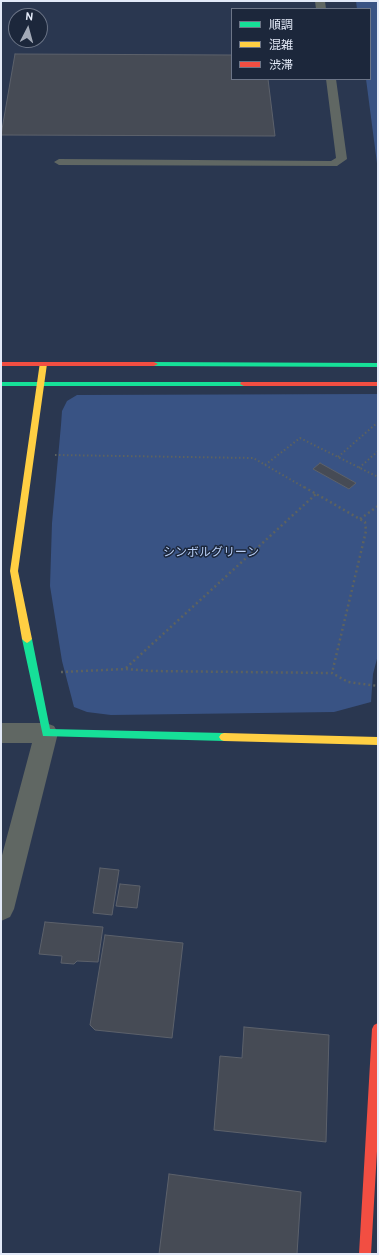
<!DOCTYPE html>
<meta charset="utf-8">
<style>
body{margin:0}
#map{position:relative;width:379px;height:1255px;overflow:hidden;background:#2d333e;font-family:Overpass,"Noto Sans JP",sans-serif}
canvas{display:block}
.frame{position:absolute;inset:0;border:2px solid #e3eaf8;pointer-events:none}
.legend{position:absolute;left:231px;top:8px;width:140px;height:72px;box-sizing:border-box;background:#1c273b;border:1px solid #6c7587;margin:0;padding:5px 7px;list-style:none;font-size:12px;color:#e3eaf8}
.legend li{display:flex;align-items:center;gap:8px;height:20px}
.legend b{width:20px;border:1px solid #6c7587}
.north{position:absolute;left:8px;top:8px;width:40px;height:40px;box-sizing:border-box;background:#1c273b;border:1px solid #6c7587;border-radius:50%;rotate:6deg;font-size:11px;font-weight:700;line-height:16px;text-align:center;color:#e3eaf8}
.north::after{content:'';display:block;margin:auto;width:14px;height:18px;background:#a3aab7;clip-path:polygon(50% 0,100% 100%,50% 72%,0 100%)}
</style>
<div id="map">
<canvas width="379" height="1255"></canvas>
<div class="frame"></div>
<ul class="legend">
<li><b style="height:5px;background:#16e098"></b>順調</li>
<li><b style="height:5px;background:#ffcf43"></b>混雑</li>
<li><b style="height:5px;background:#f24e42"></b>渋滞</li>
</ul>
<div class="north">N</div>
</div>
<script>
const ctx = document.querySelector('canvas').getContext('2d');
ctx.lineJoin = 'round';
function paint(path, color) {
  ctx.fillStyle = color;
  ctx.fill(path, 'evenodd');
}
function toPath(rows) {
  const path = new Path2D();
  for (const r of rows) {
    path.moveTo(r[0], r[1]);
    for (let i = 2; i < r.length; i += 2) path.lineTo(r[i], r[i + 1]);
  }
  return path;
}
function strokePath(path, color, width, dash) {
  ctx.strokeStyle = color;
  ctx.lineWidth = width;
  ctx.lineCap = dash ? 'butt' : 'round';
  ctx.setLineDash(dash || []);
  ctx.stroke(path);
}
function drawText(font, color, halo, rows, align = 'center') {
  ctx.font = font + ' Overpass,"Noto Sans JP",sans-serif';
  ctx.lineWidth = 3;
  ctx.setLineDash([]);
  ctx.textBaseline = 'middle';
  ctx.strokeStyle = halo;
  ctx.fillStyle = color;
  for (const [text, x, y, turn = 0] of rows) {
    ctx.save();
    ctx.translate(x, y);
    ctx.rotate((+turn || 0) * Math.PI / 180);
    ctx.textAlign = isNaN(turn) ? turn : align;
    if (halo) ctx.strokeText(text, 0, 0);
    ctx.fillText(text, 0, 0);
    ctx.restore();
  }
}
paint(toPath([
 [1,1,378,1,378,1254,1,1254],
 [232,9,370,9,370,79,232,79],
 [16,16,40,16,40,40,16,40]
]), '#2a3750');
paint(toPath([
 [356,1,378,1,378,171,366,79,370,79,370,9,357,9],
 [378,394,378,655,373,674,371,702,334,712,111,715,87,712,74,707,62,661,50,586,52,523,61,425,62,411,67,401,77,395]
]), '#395384');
const building = toPath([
 [15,54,232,55,232,79,268,79,275,136,1,135,15,54],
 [320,463,356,483,349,489,313,469,320,463],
 [100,868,119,870,112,915,93,913,100,868],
 [120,884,140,886,137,908,116,906,120,884],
 [45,922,103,927,98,962,77,961,74,964,61,963,62,956,39,954,45,922],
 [105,935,183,943,172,1038,95,1030,90,1025,105,935],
 [244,1027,329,1035,326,1142,214,1130,220,1056,242,1058,244,1027],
 [169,1174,301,1192,297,1254,159,1254,169,1174]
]);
paint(building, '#464b55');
strokePath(building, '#5c616b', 1);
strokePath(toPath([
 [55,455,253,458,305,488],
 [338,457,378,422],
 [265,465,300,438,378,477],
 [359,468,378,451]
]), '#5c6260', 2, [1.5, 2.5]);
strokePath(toPath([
 [304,487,365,522,366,531,332,673],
 [360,519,378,506],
 [126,668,316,494],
 [61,672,126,669,151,671,332,673,348,682,378,686]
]), '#5c6260', 2.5, [2, 3]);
paint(toPath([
 [315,1,325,1,326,9,316,9,315,1],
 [326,79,336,79,347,159,337,166,59,165,54,162,59,159,331,161,336,158,326,79]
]), '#606763');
paint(toPath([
 [1,723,46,723,54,726,58,733,14,909,10,917,1,921,1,859,32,743,1,743,1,723]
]), '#606763');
paint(toPath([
 [151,362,378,363,378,367,154,366,150,364,151,362],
 [1,382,244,382,248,384,244,386,1,386,1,382],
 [27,635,30,637,32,639,50,729,224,733,227,734,229,737,227,740,224,741,43,736,22,639,24,637,27,635]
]), '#16e098');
paint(toPath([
 [40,362,46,362,47,364,18,571,32,639,30,641,27,643,24,641,22,639,10,571,40,362],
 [224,733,378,737,378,745,224,741,221,740,219,737,221,734,224,733]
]), '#ffcf43');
paint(toPath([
 [1,362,154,362,158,364,154,366,1,366,1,362],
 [241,382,378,382,378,386,244,386,240,384,241,382],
 [378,1023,378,1134,371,1254,359,1254,372,1029,374,1025,378,1023]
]), '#f24e42');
drawText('12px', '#b8cef6', '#1c273b', [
 ["シンボルグリーン",211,554]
]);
</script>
